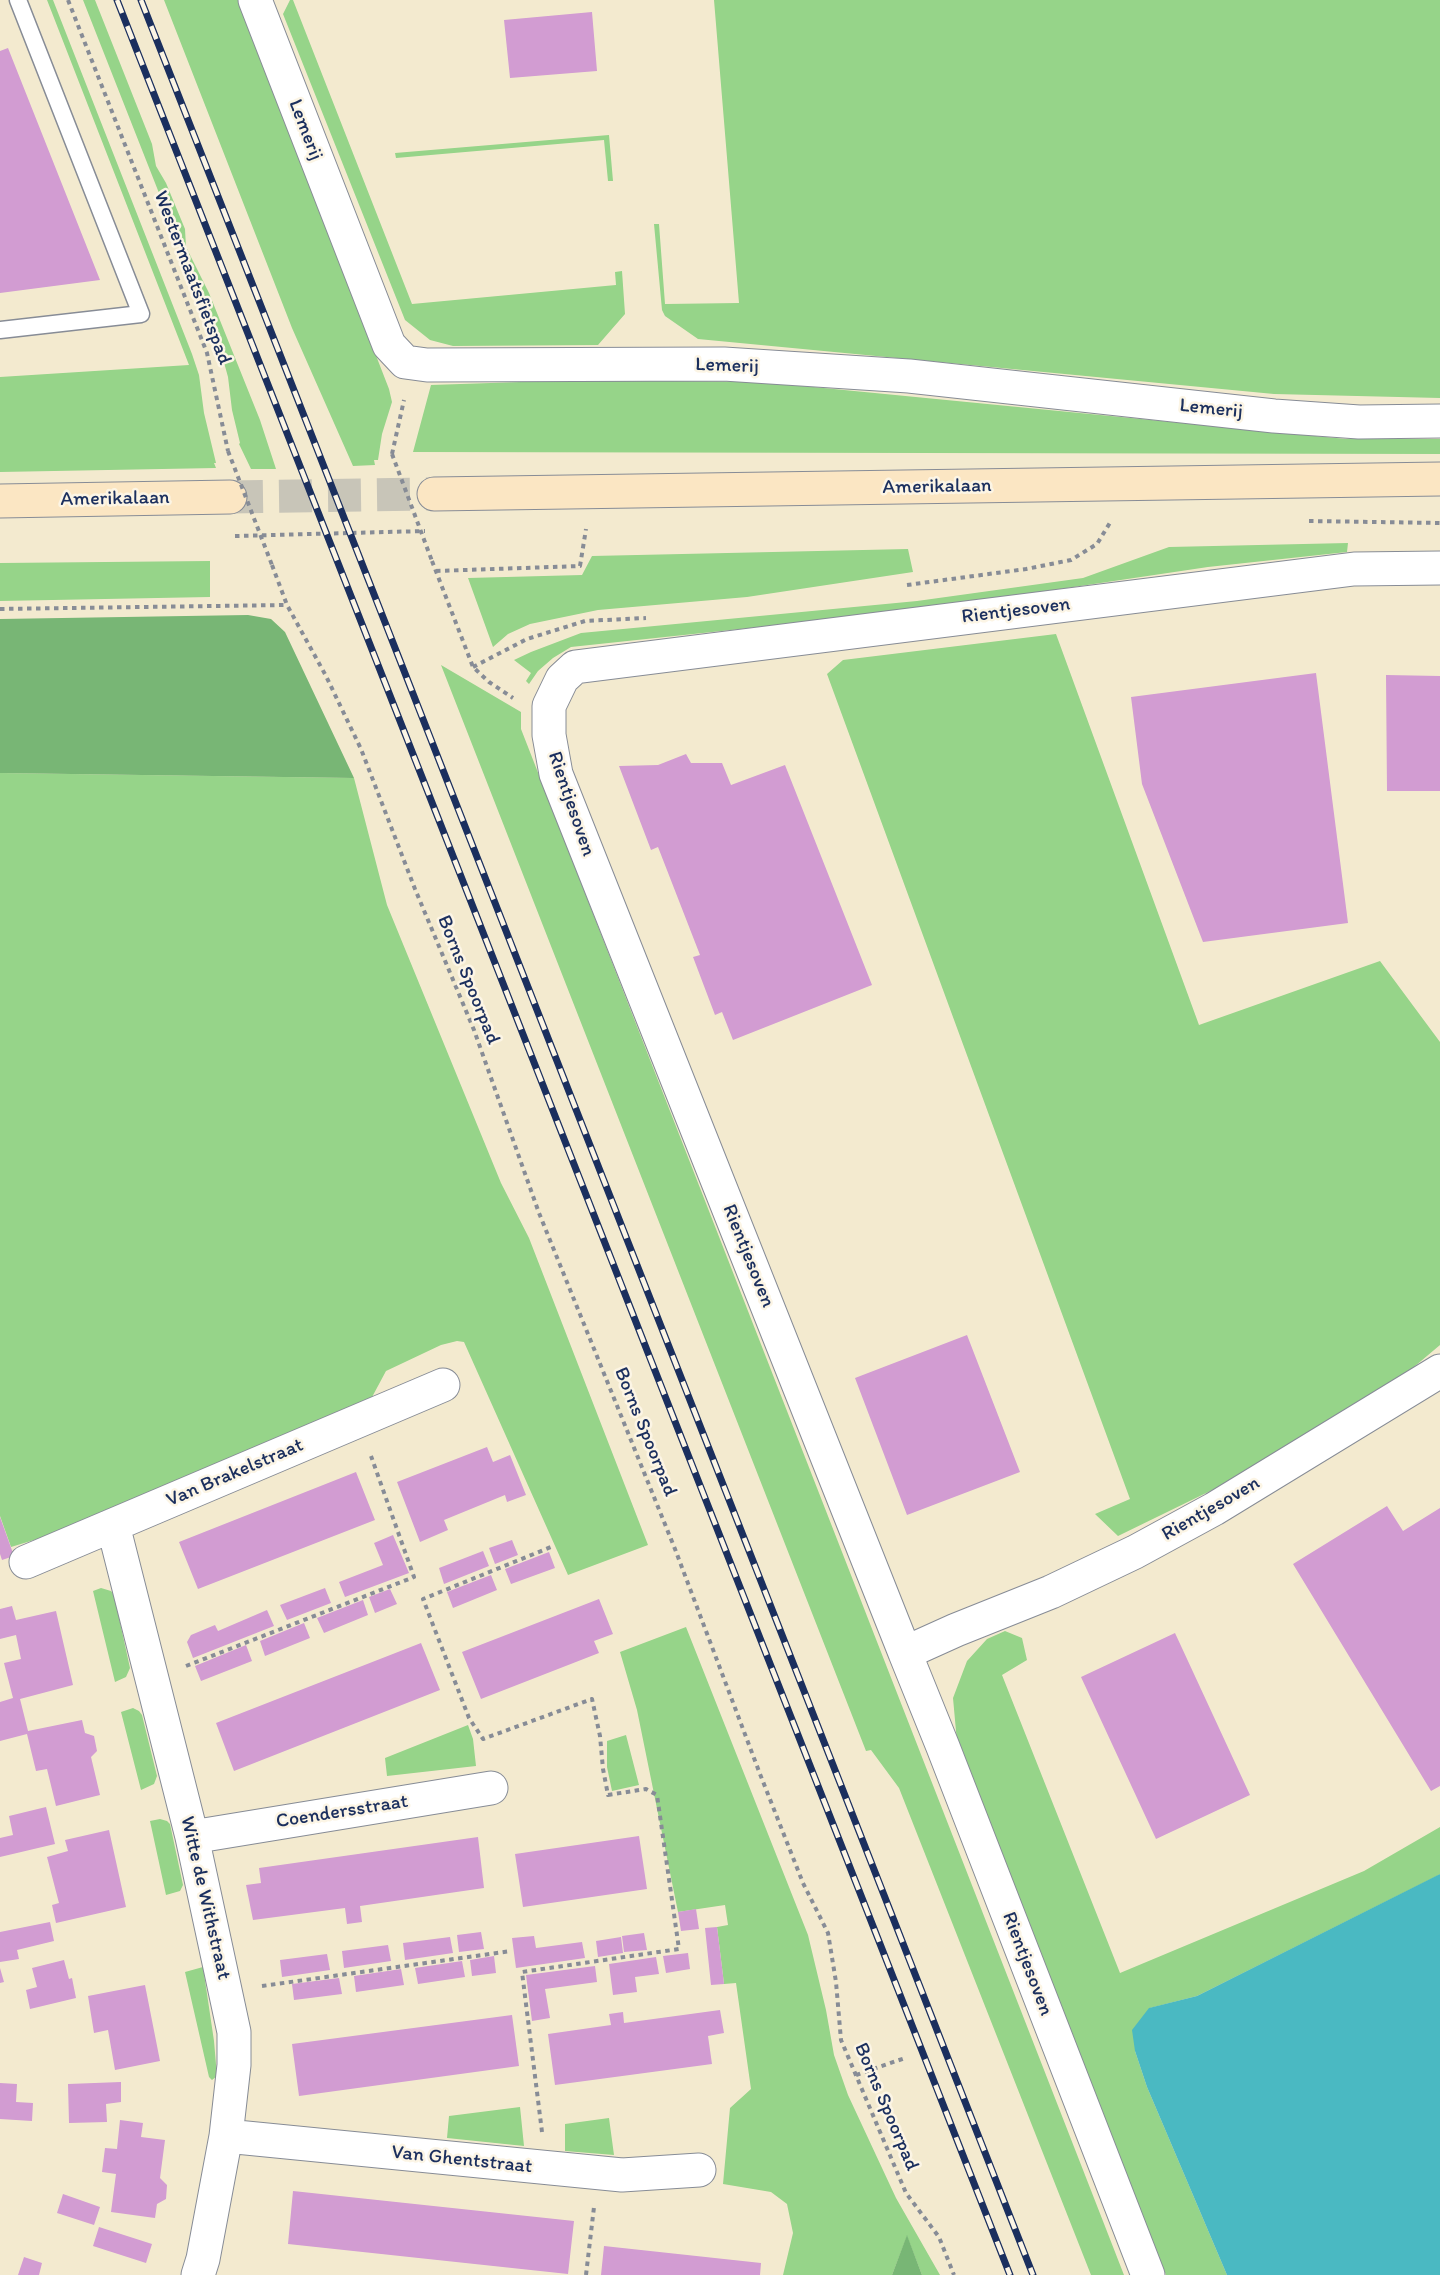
<!DOCTYPE html>
<style>
body{margin:0}
canvas{display:block;background:#f3eacf}
</style>
<canvas width="1440" height="2275"></canvas>
<script>
const ctx = document.querySelector('canvas').getContext('2d');
ctx.lineJoin = 'round';
function paint(path, color) {
  ctx.fillStyle = color;
  ctx.fill(path, 'evenodd');
}
function toPath(rows) {
  const path = new Path2D();
  for (const r of rows) {
    path.moveTo(r[0], r[1]);
    for (let i = 2; i < r.length; i += 2) path.lineTo(r[i], r[i + 1]);
  }
  return path;
}
function strokePath(path, color, width, dash) {
  ctx.strokeStyle = color;
  ctx.lineWidth = width;
  ctx.lineCap = dash ? 'butt' : 'round';
  ctx.setLineDash(dash || []);
  ctx.stroke(path);
}
function drawText(font, color, halo, rows, align = 'center') {
  ctx.font = font + ' Itim,sans-serif';
  ctx.lineWidth = 5;
  ctx.setLineDash([]);
  ctx.textBaseline = 'middle';
  ctx.strokeStyle = halo;
  ctx.fillStyle = color;
  for (const [text, x, y, turn = 0] of rows) {
    ctx.save();
    ctx.translate(x, y);
    ctx.rotate((+turn || 0) * Math.PI / 180);
    ctx.textAlign = isNaN(turn) ? turn : align;
    if (halo) ctx.strokeText(text, 0, 0);
    ctx.fillText(text, 0, 0);
    ctx.restore();
  }
}
paint(toPath([
 [47,0,53,0,192,354,199,375,204,413,216,463,214,463,216,468,0,472,0,377,189,365],
 [83,0,95,0,152,144,156,166,166,183,185,229,186,247,209,293,260,420,276,469,251,469,239,444,240,443,232,410,228,377,220,348],
 [164,0,238,0,389,389,392,402,382,434,378,460,374,460,375,465,353,466,292,328],
 [290,0,293,0,412,304,616,285,615,272,622,271,625,314,598,345,453,346,430,340,405,320,283,14],
 [714,0,1440,0,1440,398,1274,394,698,339,665,316,662,310,654,224,659,224,665,304,739,303],
 [609,135,613,181,608,181,604,140,396,158,395,153],
 [580,380,762,382,1346,439,1440,439,1440,454,413,452,431,385],
 [1348,543,1347,552,1208,567,919,610,571,647,553,658,538,671,529,684,526,681,531,673,514,660,531,652,581,633,917,601,1083,578,1169,547],
 [908,549,913,572,747,597,598,610,530,624,508,634,493,647,468,578,582,575,592,556],
 [210,561,210,597,0,601,0,563],
 [1056,634,1199,1025,1380,961,1440,1042,1440,1345,1389,1388,1241,1476,1118,1536,1095,1514,1130,1499,827,674,843,660],
 [441,665,521,712,521,729,1124,2275,1091,2275,899,1788,871,1750,866,1751],
 [0,773,354,778,387,905,501,1183,529,1238,648,1545,568,1575,464,1342,457,1341,441,1345,386,1371,371,1399,103,1519,11,1547,0,1516],
 [101,1588,111,1591,114,1595,130,1668,126,1677,115,1682,93,1591],
 [686,1627,808,1935,826,2010,834,2055,848,2095,896,2198,940,2275,922,2275,907,2236,892,2275,783,2275,793,2233,787,2204,771,2192,723,2184,730,2108,751,2089,736,1983,724,1984,717,1927,728,1925,725,1905,678,1912,637,1710,620,1652],
 [1005,1631,1022,1638,1027,1660,1002,1675,1120,1973,1364,1871,1440,1827,1440,1874,1437,1876,1197,1996,1150,2008,1135,2051,1147,2087,1227,2275,1166,2275,957,1742,953,1698,967,1661,987,1639],
 [133,1708,139,1711,142,1715,157,1776,154,1784,141,1790,121,1712],
 [468,1725,473,1739,476,1766,387,1776,385,1758],
 [626,1735,639,1785,612,1791,607,1767,607,1741],
 [160,1819,167,1821,170,1824,183,1885,180,1891,166,1895,150,1821],
 [203,1967,214,2041,217,2076,212,2080,209,2077,185,1972],
 [520,2107,524,2146,447,2138,449,2116],
 [609,2118,614,2155,565,2151,565,2124]
]), '#96d489');
paint(toPath([
 [248,615,271,619,285,632,354,778,0,773,0,619],
 [907,2235,922,2275,892,2275]
]), '#78b675');
paint(toPath([
 [1440,1874,1440,2275,1227,2275,1147,2087,1135,2051,1132,2030,1149,2008,1197,1996]
]), '#4ab9c2');
paint(toPath([
 [592,12,597,71,510,78,504,20],
 [8,48,100,280,0,293,0,51],
 [1316,673,1348,923,1203,942,1142,784,1131,697],
 [1386,675,1440,676,1440,791,1387,791],
 [686,754,691,763,722,763,731,785,785,765,872,985,733,1040,722,1012,715,1015,693,957,700,955,658,847,651,850,619,766,658,765],
 [967,1335,1020,1472,907,1515,855,1378],
 [487,1447,493,1462,510,1455,526,1495,507,1502,505,1495,444,1520,448,1530,420,1542,397,1482],
 [356,1472,375,1520,198,1589,179,1542],
 [1387,1506,1403,1531,1440,1508,1440,1786,1431,1791,1293,1564],
 [0,1517,14,1556,2,1560,0,1554],
 [393,1535,409,1573,345,1597,339,1582,383,1565,374,1543],
 [512,1540,518,1555,495,1564,489,1548],
 [483,1551,489,1566,444,1584,439,1568],
 [549,1552,555,1568,511,1584,505,1569],
 [491,1575,497,1590,453,1608,447,1592],
 [325,1588,331,1603,287,1620,280,1605],
 [390,1589,397,1604,375,1613,369,1597],
 [599,1599,613,1634,594,1641,599,1653,481,1699,462,1652],
 [363,1600,368,1615,324,1633,317,1618],
 [12,1606,16,1620,56,1611,73,1685,20,1699,28,1731,82,1720,85,1733,94,1736,97,1751,91,1757,100,1795,56,1806,47,1769,36,1771,27,1734,0,1741,0,1702,13,1698,4,1663,21,1659,16,1635,0,1639,0,1609],
 [267,1610,274,1626,193,1658,187,1642,191,1635,215,1625,218,1631],
 [304,1623,310,1638,265,1656,260,1641],
 [1175,1633,1250,1795,1156,1839,1081,1677],
 [421,1643,440,1690,234,1771,216,1723],
 [246,1645,252,1661,201,1681,195,1666],
 [46,1807,55,1844,0,1857,0,1838,13,1835,9,1816],
 [109,1830,126,1907,56,1923,52,1905,59,1903,47,1857,68,1851,65,1840],
 [639,1836,647,1889,523,1907,515,1854],
 [478,1837,484,1888,360,1906,362,1922,347,1924,345,1908,253,1920,246,1885,261,1883,259,1868],
 [696,1909,699,1929,681,1931,678,1912],
 [50,1922,54,1941,17,1950,19,1959,0,1962,0,1932],
 [717,1927,724,1984,711,1985,705,1928],
 [481,1932,484,1949,459,1952,457,1935],
 [644,1933,647,1950,624,1952,622,1936],
 [534,1936,536,1948,582,1942,585,1958,516,1968,512,1938],
 [450,1937,453,1953,405,1960,403,1943],
 [621,1937,623,1953,598,1957,596,1941],
 [388,1945,391,1961,344,1968,342,1951],
 [688,1953,690,1969,666,1973,663,1956],
 [327,1954,330,1970,282,1977,280,1960],
 [494,1956,496,1973,472,1976,470,1960],
 [656,1957,659,1974,635,1977,637,1992,613,1995,609,1964],
 [64,1960,69,1979,72,1978,76,1998,30,2009,26,1990,37,1987,32,1968],
 [462,1961,465,1977,418,1984,415,1968],
 [595,1966,597,1982,545,1989,550,2018,532,2021,526,1975],
 [0,1968,4,1982,0,1983],
 [401,1969,404,1985,356,1992,354,1976],
 [339,1978,342,1994,294,2000,292,1984],
 [145,1985,160,2061,115,2070,108,2030,94,2033,88,1996],
 [720,2010,724,2033,708,2036,712,2064,555,2085,548,2034,611,2025,609,2014,623,2012,624,2023],
 [512,2015,519,2066,299,2096,292,2044],
 [121,2082,121,2102,106,2104,107,2122,69,2123,68,2084],
 [0,2083,17,2084,16,2102,33,2103,32,2121,0,2119],
 [120,2120,143,2123,141,2137,165,2140,160,2178,167,2185,166,2199,157,2204,155,2218,111,2212,116,2174,102,2172,105,2148,117,2149],
 [293,2191,574,2221,568,2274,288,2244],
 [63,2194,100,2207,94,2225,57,2213],
 [99,2227,152,2244,146,2263,93,2246],
 [604,2246,761,2263,760,2275,601,2275],
 [24,2257,42,2263,39,2275,18,2275]
]), '#d29cd2');
strokePath(toPath([
 [230,497,434,494]
]), '#c8c5b8', 33, [33, 16]);
const service = toPath([
 [0,330,141,314,18,0]
]);
const minor = toPath([
 [255,0,389,345,405,362,427,365,724,364,909,376,1274,416,1359,422,1440,421],
 [1440,568,1354,569,575,667,562,679,549,706,549,735,556,774,905,1653,956,1630,1051,1592,1135,1552,1214,1509,1440,1371],
 [113,1525,192,1837,234,2032,234,2065,226,2136,203,2259,198,2275],
 [26,1562,443,1385],
 [905,1653,943,1747,1148,2275],
 [192,1837,491,1788],
 [226,2136,622,2175,699,2170]
]);
const secondary = toPath([
 [434,494,1440,479],
 [0,501,230,497]
]);
strokePath(service, '#878c96', 19);
strokePath(minor, '#878c96', 35);
strokePath(secondary, '#878c96', 35);
strokePath(toPath([
 [68,0,207,353,228,451],
 [392,454,404,400],
 [1309,521,1440,523],
 [235,536,425,531],
 [432,561,473,667,489,682,513,698],
 [272,565,287,605,326,676,361,749,415,889,474,1030,539,1213,675,1549,760,1774,803,1883,828,1933,836,1982,841,2040,906,2193,939,2237,954,2275],
 [436,571,580,566,586,529],
 [907,585,1026,569,1071,560,1097,544,1111,521],
 [0,609,287,605],
 [473,667,527,639,585,621,646,618],
 [186,1666,414,1577,371,1456],
 [262,1986,511,1951],
 [856,2075,905,2058],
 [542,2132,522,1972,679,1949,657,1795,646,1789,608,1795,603,1769,600,1736,592,1699,483,1739,469,1718,423,1599,551,1547],
 [586,2275,594,2207]
]), '#878c96', 4, [4.5, 4.5]);
strokePath(service, '#fff', 16);
strokePath(minor, '#fff', 33);
strokePath(secondary, '#fbe6c3', 33);
const rail = toPath([
 [117,0,1010,2275],
 [141,0,1033,2275]
]);
strokePath(rail, '#1b2f5e', 7);
strokePath(rail, '#fcf5e5', 4.5, [14]);
strokePath(toPath([
 [228,451,272,565],
 [392,454,432,561]
]), '#878c96', 4, [4.5, 4.5]);
drawText('20px', '#1b2f5e', '#fcf5e5', [
 ["Lemerij",305,130,69],
 ["Westermaatsfietspad",192,278,69],
 ["Lemerij",727,366,2],
 ["Lemerij",1211,409,6],
 ["Amerikalaan",937,487,-1],
 ["Amerikalaan",115,499,-1],
 ["Rientjesoven",1016,611,-7],
 ["Rientjesoven",571,804,71],
 ["Borns Spoorpad",468,980,68],
 ["Rientjesoven",748,1256,68],
 ["Borns Spoorpad",645,1432,68],
 ["Van Brakelstraat",235,1473,-23],
 ["Rientjesoven",1211,1509,-30],
 ["Coendersstraat",342,1812,-9],
 ["Witte de Withstraat",205,1898,77],
 ["Rientjesoven",1027,1964,69],
 ["Borns Spoorpad",886,2107,67],
 ["Van Ghentstraat",462,2160,6]
]);
</script>
